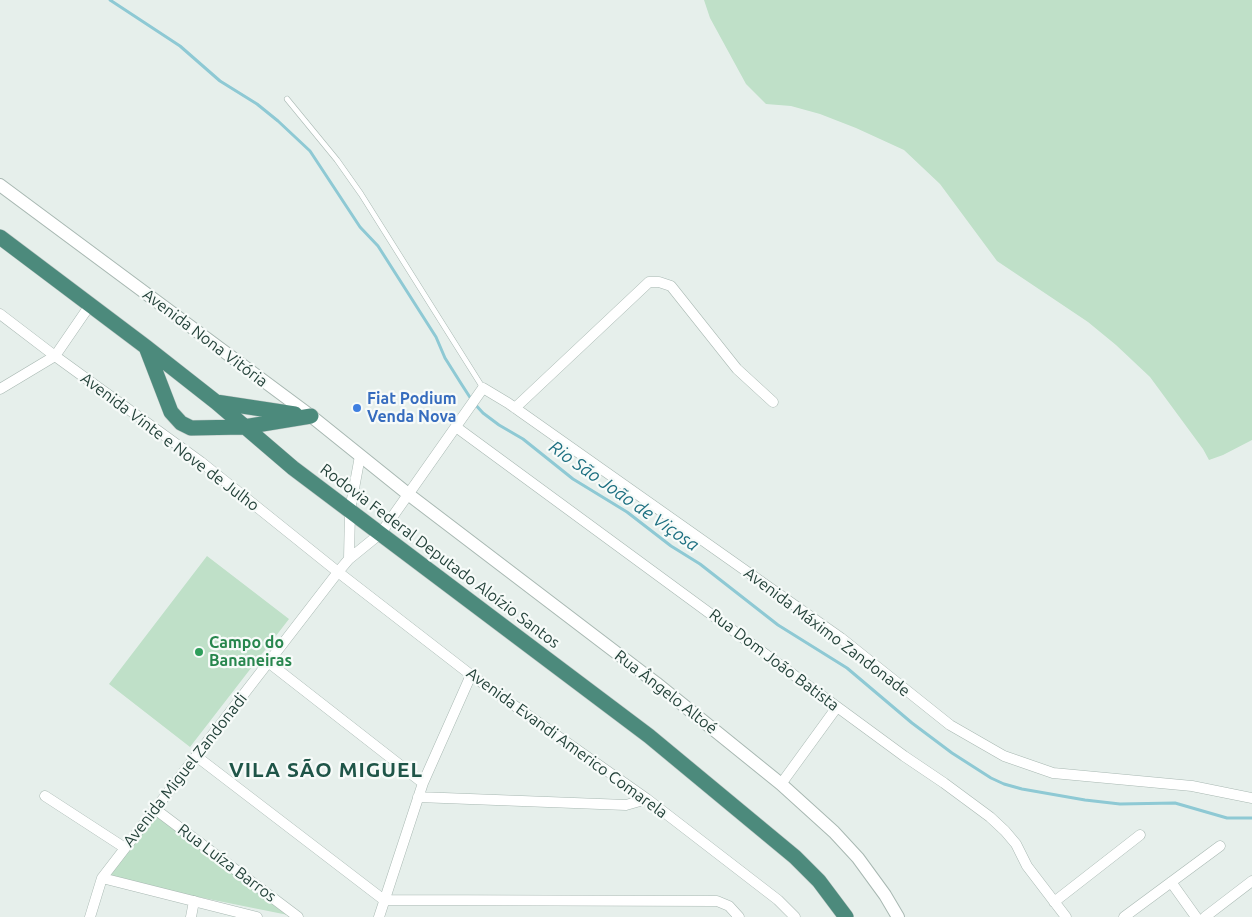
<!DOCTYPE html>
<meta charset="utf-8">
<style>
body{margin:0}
canvas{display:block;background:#e6efeb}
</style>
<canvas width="1252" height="917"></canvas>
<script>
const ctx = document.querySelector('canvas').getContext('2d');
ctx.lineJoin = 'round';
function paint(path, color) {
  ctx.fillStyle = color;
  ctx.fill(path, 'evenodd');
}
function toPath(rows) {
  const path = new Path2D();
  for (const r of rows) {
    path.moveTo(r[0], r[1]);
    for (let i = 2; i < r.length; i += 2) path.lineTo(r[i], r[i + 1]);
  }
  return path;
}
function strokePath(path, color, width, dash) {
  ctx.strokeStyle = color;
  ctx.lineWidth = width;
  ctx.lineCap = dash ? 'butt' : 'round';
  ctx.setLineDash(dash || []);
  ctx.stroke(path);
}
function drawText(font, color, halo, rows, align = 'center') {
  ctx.font = font + ' Ubuntu,sans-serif';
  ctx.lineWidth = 4.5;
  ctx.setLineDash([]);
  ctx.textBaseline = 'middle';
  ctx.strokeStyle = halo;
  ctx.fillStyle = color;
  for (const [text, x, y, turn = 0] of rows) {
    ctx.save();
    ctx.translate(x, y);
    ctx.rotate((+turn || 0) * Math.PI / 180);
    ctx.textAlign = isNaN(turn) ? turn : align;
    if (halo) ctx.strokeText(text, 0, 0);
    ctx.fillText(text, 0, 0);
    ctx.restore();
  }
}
paint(toPath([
 [704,0,1252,0,1252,440,1223,455,1209,460,1203,449,1150,377,1116,345,1088,322,997,261,940,184,904,150,856,128,820,114,791,106,766,104,746,84,710,18],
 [207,556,289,619,190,747,109,684],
 [155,811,293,916,104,878]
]), '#bfe0c8');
strokePath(toPath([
 [110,0,180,46,220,81,257,104,278,121,310,151,360,227,378,246,436,337,445,358,462,385,473,402,483,413,499,425,523,439,573,479,627,512,671,546,700,564,778,625,847,668,912,723,952,753,991,778,1004,784,1022,789,1085,800,1120,804,1175,803,1227,818,1252,818]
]), '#8ec9d4', 3);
const service = toPath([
 [287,99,337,160,361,194,483,388]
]);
const minor = toPath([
 [0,314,55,356,201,462,338,572,471,675,647,799,778,900,795,917],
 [0,389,55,356,90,305],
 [515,408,649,282,659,282,671,286,737,369,773,402],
 [456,427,904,756,944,783,990,817,1005,831,1016,844,1027,866,1066,917],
 [349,559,350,510,360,456],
 [268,662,423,783],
 [196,756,384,900,717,901,729,906,739,917],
 [781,784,837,707],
 [45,796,125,848],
 [418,797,626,805,647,799],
 [155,809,298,917],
 [102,878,257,917],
 [1171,882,1196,917],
 [1054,902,1140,835],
 [90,917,102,878,338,572,349,559,381,533,483,388,508,403,841,638,950,725,1004,756,1053,773,1192,786,1252,798],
 [191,917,194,901],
 [379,917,423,783,471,675],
 [1124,917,1220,846],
 [1205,917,1252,881]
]);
const tertiary = toPath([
 [0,185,311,416,408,494,656,683,781,784,834,832,858,858,885,895,898,917]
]);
const trunk = toPath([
 [0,237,146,347,216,402,293,468,649,736,795,857,819,881,846,917],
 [146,347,171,412,181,423,191,428,244,427,311,416],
 [216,402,295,414]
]);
strokePath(service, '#a8b8b2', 6);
strokePath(minor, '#a8b8b2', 11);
strokePath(tertiary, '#a8b8b2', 14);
strokePath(trunk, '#c2cac8', 16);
strokePath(service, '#fff', 5);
strokePath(minor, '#fff', 10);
strokePath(tertiary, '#fff', 12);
strokePath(trunk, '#4c8a7c', 15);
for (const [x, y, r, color] of [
 [357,408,5,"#3f7fe0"],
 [199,652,5,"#2e9e5b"]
]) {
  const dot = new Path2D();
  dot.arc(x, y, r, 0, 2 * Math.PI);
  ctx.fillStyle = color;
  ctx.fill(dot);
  strokePath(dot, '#f7fbf9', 2);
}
drawText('16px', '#24423a', '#f7fbf9', [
 ["Avenida Nona Vitória",205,338,37],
 ["Avenida Vinte e Nove de Julho",170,442,37],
 ["Rodovia Federal Deputado Aloízio Santos",440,556,37],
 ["Avenida Máximo Zandonade",827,632,37],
 ["Rua Dom João Batista",774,660,37],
 ["Rua Ângelo Altoé",666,692,38],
 ["Avenida Evandi Americo Comarela",567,743,36],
 ["Avenida Miguel Zandonadi",185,770,-52],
 ["Rua Luíza Barros",227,863,37]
]);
drawText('bold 16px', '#366cbe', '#f7fbf9', [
 ["Fiat Podium",367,399],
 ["Venda Nova",367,417]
], 'left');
drawText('bold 16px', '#27864d', '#f7fbf9', [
 ["Campo do",209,643],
 ["Bananeiras",209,661]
], 'left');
drawText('italic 18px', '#1c6f80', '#f7fbf9', [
 ["Rio São João de Viçosa",624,496,35]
]);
ctx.letterSpacing = '1px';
drawText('bold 21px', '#1f5548', '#f7fbf9', [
 ["VILA SÃO MIGUEL",326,770]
]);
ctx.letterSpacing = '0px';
</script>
